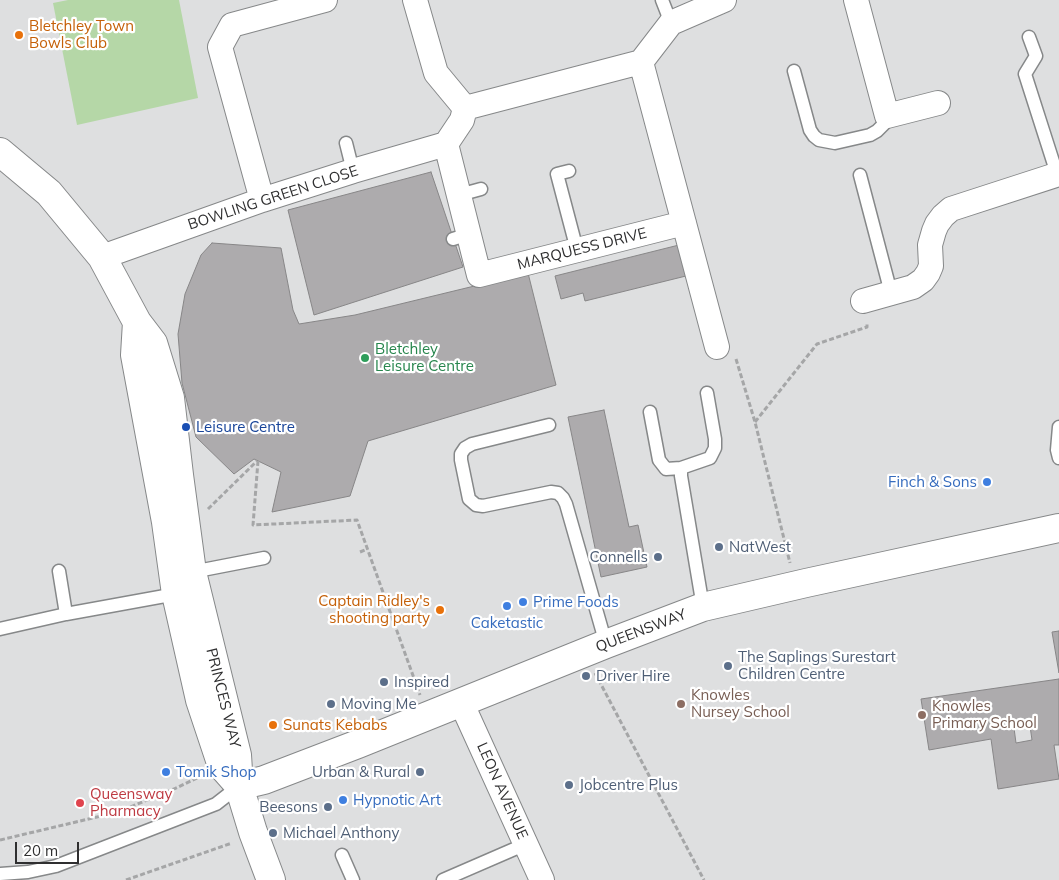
<!DOCTYPE html>
<style>
body{margin:0}
#map{position:relative;width:1059px;height:880px;overflow:hidden;background:#dedfe0;font-family:Mulish,sans-serif}
canvas{display:block}
.scale{position:absolute;left:15px;top:842px;width:64px;height:22px;box-sizing:border-box;border:2px solid #2f2f30;border-top:0;padding-left:6px;font-size:15px;line-height:18px;white-space:nowrap;color:#2f2f30;-webkit-text-stroke:4px #fff;paint-order:stroke}
</style>
<div id="map">
<canvas width="1059" height="880"></canvas>
<div class="scale">20 m</div>
</div>
<script>
const ctx = document.querySelector('canvas').getContext('2d');
ctx.lineJoin = 'round';
function paint(path, color) {
  ctx.fillStyle = color;
  ctx.fill(path, 'evenodd');
}
function toPath(rows) {
  const path = new Path2D();
  for (const r of rows) {
    path.moveTo(r[0], r[1]);
    for (let i = 2; i < r.length; i += 2) path.lineTo(r[i], r[i + 1]);
  }
  return path;
}
function strokePath(path, color, width, dash) {
  ctx.strokeStyle = color;
  ctx.lineWidth = width;
  ctx.lineCap = dash ? 'butt' : 'round';
  ctx.setLineDash(dash || []);
  ctx.stroke(path);
}
function drawText(font, color, halo, rows, align = 'center') {
  ctx.font = font + ' Mulish,sans-serif';
  ctx.lineWidth = 4.5;
  ctx.setLineDash([]);
  ctx.textBaseline = 'middle';
  ctx.strokeStyle = halo;
  ctx.fillStyle = color;
  for (const [text, x, y, turn = 0] of rows) {
    ctx.save();
    ctx.translate(x, y);
    ctx.rotate((+turn || 0) * Math.PI / 180);
    ctx.textAlign = isNaN(turn) ? turn : align;
    if (halo) ctx.strokeText(text, 0, 0);
    ctx.fillText(text, 0, 0);
    ctx.restore();
  }
}
paint(toPath([
 [68,0,179,0,198,98,77,125,53,3]
]), '#b5d7a7');
const building = toPath([
 [431,172,463,267,314,315,288,210,431,172],
 [212,243,281,248,293,310,299,324,355,315,528,273,556,385,368,441,350,496,272,512,281,472,254,459,234,474,196,437,182,383,178,334,185,294,201,255,212,243],
 [683,244,690,275,585,301,583,293,561,299,555,276,683,244],
 [604,410,629,527,638,525,647,567,601,577,568,417,604,410],
 [1059,631,1059,673,1052,632,1059,631],
 [1059,679,1059,745,1054,745,1059,779,998,789,991,739,929,750,921,699,1059,679],
 [1030,726,1032,740,1016,743,1014,728,1030,726]
]);
paint(building, '#adabad');
strokePath(building, '#878687', 1);
const lane = toPath([
 [662,0,671,23],
 [1029,37,1036,56,1025,74,1057,174],
 [794,71,810,130,814,136,819,140,835,143,870,135,877,131,884,124,887,116],
 [346,143,353,171],
 [569,171,557,174,577,250],
 [860,175,891,293],
 [459,195,481,189],
 [453,239,469,234],
 [650,412,659,460,666,469,681,468],
 [549,425,472,444,465,448,461,454,461,460,469,499,476,505,483,506,551,492,558,493,563,498,566,504,606,644],
 [1059,427,1057,450,1059,458],
 [59,571,66,614],
 [192,572,264,558],
 [703,607,681,476,681,468,710,458,715,448,715,439,707,393],
 [0,629,66,614,176,594],
 [342,855,353,880],
 [0,874,28,872,56,866,216,804,239,786],
 [443,880,526,844]
]);
const street = toPath([
 [856,0,887,116,938,103],
 [641,62,717,347],
 [465,108,641,62,671,23,724,0],
 [446,144,479,275,684,223],
 [262,200,220,47,232,25,325,0],
 [102,257,262,200,353,171,446,144,462,120,465,108,436,73,415,0],
 [863,301,913,287,923,280,928,273,931,266,930,245,934,231,937,224,943,216,951,209,1059,174],
 [461,702,542,880]
]);
const secondary = toPath([
 [0,152,49,193,102,257,137,322,153,343,170,398,179,475,192,572,237,755,239,786,253,832,271,880],
 [137,322,135,355,166,522,176,594,200,700,222,766,237,783],
 [239,786,264,780,358,744,606,644,703,607,806,583,1059,528]
]);
strokePath(lane, '#868889', 15);
strokePath(street, '#868889', 26);
strokePath(secondary, '#868889', 30);
strokePath(toPath([
 [736,359,755,422,790,563],
 [755,422,817,344,867,327,867,323],
 [258,461,253,525,357,520,420,695],
 [208,509,257,461],
 [360,552,367,549],
 [595,673,704,880],
 [0,840,118,812,174,789,201,776],
 [126,880,232,843]
]), '#a5a6a7', 3, [5, 2.5]);
strokePath(lane, '#fff', 12);
strokePath(street, '#fff', 24);
strokePath(secondary, '#fff', 28);
for (const [x, y, r, color] of [
 [19,35,5,"#e8710a"],
 [365,358,5,"#2e9e5b"],
 [186,427,5,"#1a4fb4"],
 [987,482,5,"#3f7fe0"],
 [719,547,5,"#5c6f8a"],
 [658,557,5,"#5c6f8a"],
 [523,602,5,"#3f7fe0"],
 [507,606,5,"#3f7fe0"],
 [440,610,5,"#e8710a"],
 [728,666,5,"#5c6f8a"],
 [586,676,5,"#5c6f8a"],
 [384,682,5,"#5c6f8a"],
 [331,704,5,"#5c6f8a"],
 [681,704,5,"#8d6e63"],
 [922,715,5,"#8d6e63"],
 [273,725,5,"#e8710a"],
 [166,772,5,"#3f7fe0"],
 [420,772,5,"#5c6f8a"],
 [569,785,5,"#5c6f8a"],
 [343,800,5,"#3f7fe0"],
 [80,803,5,"#e0444e"],
 [328,807,5,"#5c6f8a"],
 [273,833,5,"#5c6f8a"]
]) {
  const dot = new Path2D();
  dot.arc(x, y, r, 0, 2 * Math.PI);
  ctx.fillStyle = color;
  ctx.fill(dot);
  strokePath(dot, '#fff', 2);
}
drawText('15px', '#c56008', '#fff', [
 ["Bletchley Town",29,26],
 ["Bowls Club",29,43],
 ["Captain Ridley's",430,601,"right"],
 ["shooting party",430,618,"right"],
 ["Sunats Kebabs",283,725]
], 'left');
drawText('15px', '#2f2f30', '#fff', [
 ["BOWLING GREEN CLOSE",273,198,-18],
 ["MARQUESS DRIVE",582,249,-14],
 ["QUEENSWAY",641,631,-21],
 ["PRINCES WAY",223,698,76],
 ["LEON AVENUE",502,791,66]
]);
drawText('15px', '#27864d', '#fff', [
 ["Bletchley",375,349],
 ["Leisure Centre",375,366]
], 'left');
drawText('15px', '#164399', '#fff', [
 ["Leisure Centre",196,427]
], 'left');
drawText('15px', '#366cbe', '#fff', [
 ["Finch & Sons",977,482,"right"],
 ["Prime Foods",533,602],
 ["Caketastic",507,623,"center"],
 ["Tomik Shop",176,772],
 ["Hypnotic Art",353,800]
], 'left');
drawText('15px', '#4e5e75', '#fff', [
 ["NatWest",729,547],
 ["Connells",648,557,"right"],
 ["The Saplings Surestart",738,657],
 ["Children Centre",738,674],
 ["Driver Hire",596,676],
 ["Inspired",394,682],
 ["Moving Me",341,704],
 ["Urban & Rural",410,772,"right"],
 ["Jobcentre Plus",579,785],
 ["Beesons",318,807,"right"],
 ["Michael Anthony",283,833]
], 'left');
drawText('15px', '#785e54', '#fff', [
 ["Knowles",691,695],
 ["Nursey School",691,712],
 ["Knowles",932,706],
 ["Primary School",932,723]
], 'left');
drawText('15px', '#be3a42', '#fff', [
 ["Queensway",90,794],
 ["Pharmacy",90,811]
], 'left');
</script>
